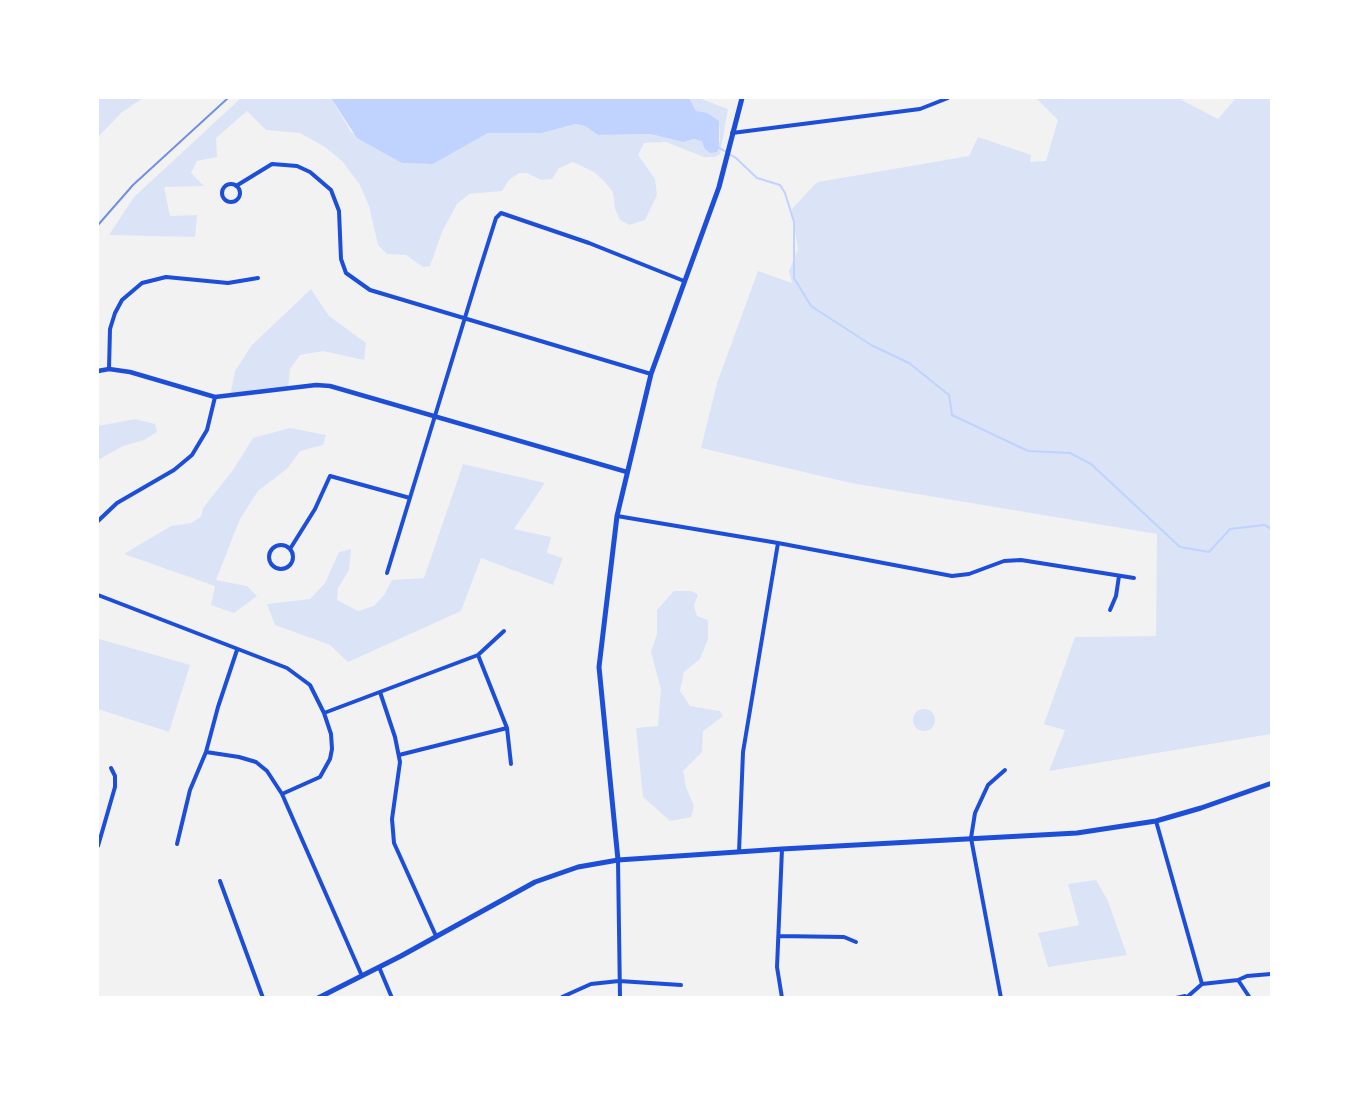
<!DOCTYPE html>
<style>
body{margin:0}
#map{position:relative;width:1369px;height:1095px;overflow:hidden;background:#f2f2f2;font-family:Georgia,serif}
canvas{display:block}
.frame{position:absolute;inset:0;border:99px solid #fff;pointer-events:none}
</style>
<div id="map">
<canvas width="1369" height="1095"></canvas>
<div class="frame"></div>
</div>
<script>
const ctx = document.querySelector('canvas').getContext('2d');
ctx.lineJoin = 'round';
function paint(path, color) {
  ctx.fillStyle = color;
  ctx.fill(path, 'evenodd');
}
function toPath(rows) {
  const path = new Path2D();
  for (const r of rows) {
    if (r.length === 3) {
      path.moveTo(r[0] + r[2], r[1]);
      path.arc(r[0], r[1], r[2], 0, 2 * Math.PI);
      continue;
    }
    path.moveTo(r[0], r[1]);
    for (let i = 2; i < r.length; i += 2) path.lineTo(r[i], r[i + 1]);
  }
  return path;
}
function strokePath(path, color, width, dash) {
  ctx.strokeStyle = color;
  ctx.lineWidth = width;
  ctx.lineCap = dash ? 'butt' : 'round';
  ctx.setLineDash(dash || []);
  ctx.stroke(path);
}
paint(toPath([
 [98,98,143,98,121,113,98,137],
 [241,98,331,98,351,132,402,163,433,164,488,133,542,133,575,124,585,126,598,135,650,134,683,142,697,138,702,140,704,148,720,141,719,121,696,111,689,98,699,98,728,109,720,154,715,157,704,157,666,142,644,143,638,155,655,179,657,195,645,220,629,225,620,220,615,209,613,192,603,180,594,172,573,162,559,168,552,179,541,180,527,173,519,173,509,180,502,191,469,194,457,204,442,232,430,266,423,267,406,255,387,254,378,245,369,206,360,185,342,161,325,147,300,133,266,130,247,111,216,138,217,157,197,161,191,173,204,186,164,187,170,216,197,215,195,237,109,235,134,197],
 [1036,98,1178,98,1218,119,1236,98,1271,98,1271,734,1049,771,1065,730,1044,724,1075,637,1156,636,1157,534,851,483,701,448,717,383,758,271,792,283,789,271,798,249,791,210,815,184,818,182,969,156,978,137,1031,155,1030,162,1046,161,1058,120],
 [311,289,329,316,366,343,364,360,323,351,300,355,290,369,288,389,230,397,235,371,252,345],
 [135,419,155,424,157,432,144,440,123,446,98,460,98,426],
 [290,428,326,435,323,445,300,451,288,468,258,491,240,519,216,580,247,586,257,596,234,613,211,605,215,586,124,554,171,526,191,523,201,517,203,508,233,470,253,438],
 [463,464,545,483,514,529,551,537,547,553,563,558,553,585,481,558,461,611,348,662,330,645,275,625,267,604,310,599,325,583,339,552,351,549,349,570,338,588,337,600,358,611,374,606,384,595,392,580,424,578],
 [674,591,692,591,698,595,694,605,697,616,708,620,708,639,700,659,684,672,680,691,690,706,720,711,723,716,703,731,702,752,683,771,686,787,694,806,691,817,670,821,643,797,636,728,658,726,661,689,651,652,657,634,657,610],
 [99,639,190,665,169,732,98,709],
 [924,720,11],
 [1096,880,1108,901,1127,955,1048,967,1038,933,1079,925,1068,884]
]), '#dbe4f7');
paint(toPath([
 [331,98,689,98,696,111,707,113,719,121,719,148,717,152,710,153,704,148,702,140,697,138,683,142,650,134,598,135,585,126,575,124,542,133,488,133,433,164,402,163,357,138]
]), '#bfd3fe');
strokePath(toPath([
 [693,137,704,141],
 [718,147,736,158,757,178,780,185,785,193,794,222,794,278,811,306,871,345,909,363,949,395,952,415,1028,451,1070,453,1091,464,1180,547,1209,552,1230,529,1264,525,1272,529]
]), '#bfd3fe', 2);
strokePath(toPath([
 [732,133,920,109,948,98],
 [231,193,9],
 [236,186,272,164,297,166,310,172,331,190,339,211,341,259,346,273,370,290,651,374],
 [109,369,110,329,115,313,122,300,142,283,166,277,228,283,258,278],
 [617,516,778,543,952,576,969,574,1004,561,1021,560,1134,578],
 [98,521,117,503,174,470,192,455,207,430,215,397],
 [281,557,12],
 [290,549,315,509,330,476,410,498],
 [387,573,478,275,496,218,501,213,589,243,684,281],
 [98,595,287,668,310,685,324,713,331,734,332,749,330,759,320,777,282,794],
 [1110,610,1116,596,1119,576],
 [478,655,507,728,511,764],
 [380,692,395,737,400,762,392,819,394,843,436,936],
 [324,713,478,655,504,631],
 [206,752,239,757,256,762,267,771,282,794,362,976],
 [399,755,507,728],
 [1156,821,1202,984],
 [177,844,190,790,206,752,218,707,237,650],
 [98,846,115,787,115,776,111,768],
 [782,849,777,967,782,998],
 [739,852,743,752,778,543],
 [618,860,620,998],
 [220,881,263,998],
 [779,936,844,937,856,942],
 [379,967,392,998],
 [1238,980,1247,976,1271,974],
 [562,997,591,984,619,981,681,985],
 [1001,998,971,838,975,813,988,785,1005,770],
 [1176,998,1185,996],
 [1186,998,1202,984,1238,980,1250,998]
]), '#1d4ed8', 4);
strokePath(toPath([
 [98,371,109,369,130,372,215,397,316,385,330,386,627,472]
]), '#1d4ed8', 4.5);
strokePath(toPath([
 [618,860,599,667,617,516,651,374,719,187,742,98],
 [318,998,401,956,535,882,578,867,618,860,782,849,1077,833,1156,821,1201,808,1272,783]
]), '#1d4ed8', 5);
strokePath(toPath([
 [98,225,133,185,228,98]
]), '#7290e2', 2);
</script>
